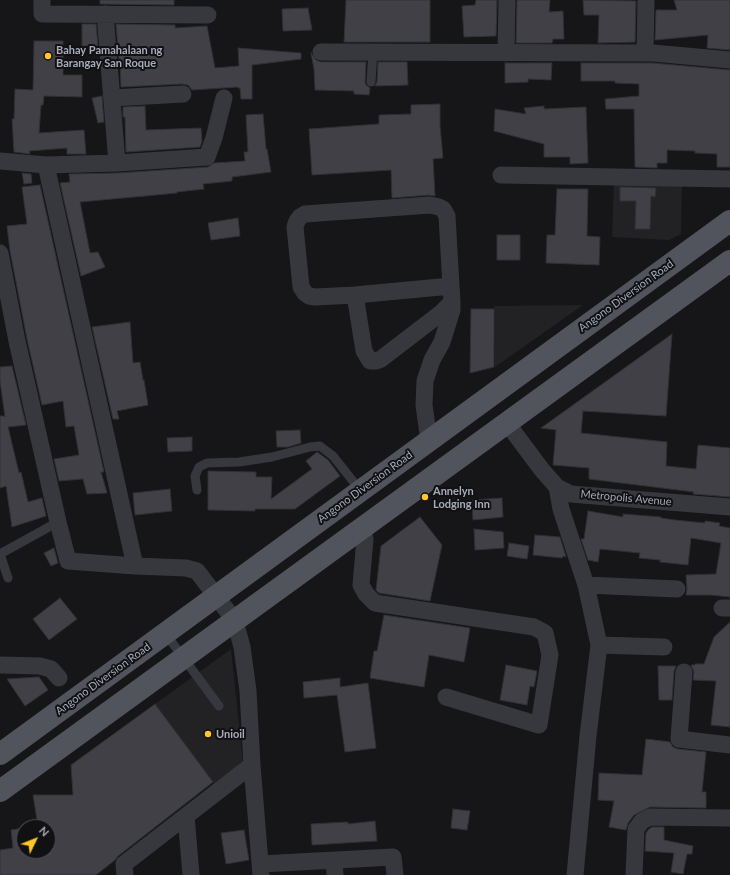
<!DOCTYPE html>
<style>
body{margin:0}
#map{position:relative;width:730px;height:875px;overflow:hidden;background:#161618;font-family:Lato,sans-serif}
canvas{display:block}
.north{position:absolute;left:16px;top:819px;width:40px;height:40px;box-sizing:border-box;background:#111113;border:1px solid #4d4f56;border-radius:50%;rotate:47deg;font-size:11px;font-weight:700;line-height:16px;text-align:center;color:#a7abba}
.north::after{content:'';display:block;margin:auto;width:14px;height:18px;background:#ffc627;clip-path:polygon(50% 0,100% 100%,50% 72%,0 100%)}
</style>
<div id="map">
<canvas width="730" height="875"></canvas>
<div class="north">N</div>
</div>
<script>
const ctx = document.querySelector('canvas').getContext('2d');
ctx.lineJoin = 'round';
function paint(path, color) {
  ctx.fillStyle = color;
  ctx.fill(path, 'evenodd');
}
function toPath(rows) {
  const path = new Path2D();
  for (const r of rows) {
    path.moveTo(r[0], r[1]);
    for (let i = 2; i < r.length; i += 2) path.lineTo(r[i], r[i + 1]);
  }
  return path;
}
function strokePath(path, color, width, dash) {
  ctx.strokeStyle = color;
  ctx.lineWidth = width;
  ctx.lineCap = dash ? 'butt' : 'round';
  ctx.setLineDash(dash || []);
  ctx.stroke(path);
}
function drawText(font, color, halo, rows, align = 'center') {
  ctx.font = font + ' Lato,sans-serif';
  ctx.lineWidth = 4;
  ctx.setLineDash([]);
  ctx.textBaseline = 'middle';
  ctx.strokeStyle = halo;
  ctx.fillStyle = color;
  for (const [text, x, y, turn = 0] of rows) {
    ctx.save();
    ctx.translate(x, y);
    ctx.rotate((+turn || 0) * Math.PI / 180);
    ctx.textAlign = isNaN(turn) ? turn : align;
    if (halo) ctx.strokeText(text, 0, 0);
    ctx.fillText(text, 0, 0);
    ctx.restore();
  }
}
paint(toPath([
 [614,182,682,184,681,234,669,240,612,237],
 [583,305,495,367,494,306],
 [231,649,243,763,214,784,155,704]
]), '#222225');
const building = toPath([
 [100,0,174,0,174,5,100,4,100,0],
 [346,0,430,0,430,42,344,42,346,0],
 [476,0,497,0,496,36,464,37,462,6,475,5,476,0],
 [517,0,550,0,549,12,563,11,564,39,553,39,552,43,516,43,517,0],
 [583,0,636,1,635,42,598,43,599,15,584,15,583,0],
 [674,0,730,0,730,50,707,48,708,35,655,40,656,10,677,10,674,0],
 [308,8,312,30,283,31,282,9,308,8],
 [82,24,96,24,98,46,82,46,82,24],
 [116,24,175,25,175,28,207,26,215,68,239,66,238,48,301,53,301,59,252,65,252,99,241,99,240,88,238,88,238,87,192,90,188,85,182,84,121,87,120,60,119,60,116,24],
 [34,41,63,41,63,75,82,75,82,97,44,96,43,105,41,105,39,133,84,130,86,154,67,154,67,148,29,151,30,154,14,152,12,119,14,119,15,89,33,90,34,41],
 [311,53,316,60,321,62,366,62,365,82,366,85,370,88,369,95,354,94,354,91,315,90,314,69,311,53],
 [378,62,407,62,408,85,375,86,377,82,378,62],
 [505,63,552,63,551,80,528,79,528,82,505,83,505,63],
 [581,63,653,63,730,70,730,167,717,167,717,154,695,153,695,151,667,150,667,163,657,163,657,168,635,167,634,109,606,109,605,99,639,96,639,84,615,83,615,81,581,81,581,63],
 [102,96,104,122,98,123,92,98,102,96],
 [440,104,440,126,443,158,433,159,435,196,429,195,392,198,391,170,312,175,309,129,379,124,379,115,411,114,411,105,440,104],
 [145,106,146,130,201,128,202,141,200,147,126,152,125,117,123,117,123,107,145,106],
 [544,106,544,109,586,107,588,163,570,164,570,157,544,157,544,144,494,131,495,109,526,114,524,108,544,106],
 [263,114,266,149,267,149,271,172,232,177,232,181,203,184,204,189,177,192,177,193,80,202,90,253,98,252,105,267,81,276,60,183,70,182,69,174,118,173,208,167,214,163,245,161,244,152,248,152,246,115,263,114],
 [22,173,31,174,32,183,24,184,22,173],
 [40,185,104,472,101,472,107,493,87,494,83,479,59,481,54,459,79,455,74,426,66,427,63,401,42,405,27,339,10,251,7,226,27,224,22,187,40,185],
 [620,187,656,188,655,197,651,196,650,229,635,229,636,201,620,201,620,187],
 [557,189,588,189,587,236,600,237,599,265,546,263,547,235,555,235,557,189],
 [238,218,240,236,211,240,208,223,238,218],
 [497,235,520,235,520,260,497,260,497,235],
 [471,309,494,309,494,367,470,373,471,309],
 [130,322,133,363,140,362,143,380,144,380,148,405,117,411,119,419,113,419,92,327,130,322],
 [672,334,666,416,583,411,581,433,667,442,666,466,696,469,698,445,730,448,730,497,693,494,694,492,589,479,589,468,553,465,556,430,541,428,672,334],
 [12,366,26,425,8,427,19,473,21,472,28,502,42,498,46,516,12,527,6,486,0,488,0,416,5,416,5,417,0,381,0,367,12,366],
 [300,430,301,443,288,447,277,447,276,431,300,430],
 [192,437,192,451,168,452,167,438,192,437],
 [317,452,328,460,340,476,295,509,255,509,255,511,208,510,208,471,256,472,256,477,272,477,271,499,312,469,306,461,317,452],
 [170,489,172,511,135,515,133,493,170,489],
 [502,498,503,517,473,520,472,500,502,498],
 [588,511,623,517,623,514,661,517,661,518,675,520,705,523,705,521,720,523,719,526,730,528,730,597,711,595,686,595,687,589,686,575,716,574,721,543,691,538,688,565,660,562,660,560,639,558,640,553,600,549,598,562,588,560,581,539,584,539,588,511],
 [420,517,442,545,430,601,379,593,376,590,381,546,420,517],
 [474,529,503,532,504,548,475,550,474,529],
 [535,535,560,537,566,557,563,556,562,558,533,555,535,535],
 [509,543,529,546,527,559,507,556,509,543],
 [54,548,58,563,51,566,44,553,54,548],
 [60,598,77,619,49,640,33,619,60,598],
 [384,615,470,628,464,662,429,655,424,687,370,678,374,651,377,651,384,615],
 [730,622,730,727,711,725,716,681,693,680,694,672,691,665,695,665,695,664,704,664,714,637,730,622],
 [506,665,537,671,534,687,530,686,527,705,500,700,506,665],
 [658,666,676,666,674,671,672,700,659,700,658,666],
 [39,677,48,690,25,706,7,679,39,677],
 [340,678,340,687,368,683,376,748,345,752,337,695,304,698,303,682,340,678],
 [155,704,213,782,118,856,115,860,96,875,0,875,0,850,13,848,11,830,24,828,24,851,48,851,48,827,34,827,33,820,37,820,33,795,73,795,71,765,155,704],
 [646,739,670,742,673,747,678,749,706,752,702,792,706,792,706,808,650,807,634,815,628,823,626,830,609,827,614,801,598,800,599,773,642,775,646,739],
 [453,809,470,811,467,830,451,828,453,809],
 [375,821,377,841,312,845,311,824,348,822,348,824,375,821],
 [652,827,664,827,664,840,693,846,692,854,687,854,683,874,671,872,674,853,645,851,646,833,649,829,652,827],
 [244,830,249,860,226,864,221,833,244,830]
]);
paint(building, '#404046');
strokePath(building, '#303035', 1);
strokePath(toPath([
 [371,82,373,52],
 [197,490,195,476,199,467,207,463,239,462,272,457,310,447,320,446,333,456,360,490],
 [0,554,58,522],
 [0,554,8,578],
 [165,633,219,706]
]), '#37373e', 9);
strokePath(toPath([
 [42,0,42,14,208,15],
 [105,14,117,163],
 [321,52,653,53,730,60],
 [506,53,507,0],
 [645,53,646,0],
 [112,98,183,94],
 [0,161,46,165,117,163,207,157,214,138,224,98],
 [46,165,135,566],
 [501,175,730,179],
 [0,253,17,341,58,522,68,561,135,566,186,568,197,571,235,621,242,647,248,691,252,765,261,875],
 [355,295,364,351,370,361,376,361,381,359,441,313,452,302],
 [507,423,542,470,557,487,571,494,730,507],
 [429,441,424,405,425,381,432,360,442,342,452,310,452,302,451,286,447,216,443,209,439,207,430,205,305,214,300,217,297,221,295,227,301,287,305,293,309,296,315,297,355,295,451,286],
 [557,487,561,509,586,585,599,645,588,736,575,875],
 [362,528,365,539,361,585,366,594,375,603,534,627,545,633,550,655,539,725,446,697],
 [586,585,677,589],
 [722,608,730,608],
 [599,645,664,647],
 [0,665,40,666,51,669,59,678],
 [684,672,679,739,730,745],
 [186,816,191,875],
 [334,861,335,875],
 [260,864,393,857,395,875],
 [125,875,124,864,252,765],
 [634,875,636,829,642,821,650,817,730,818]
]), '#37373e', 17);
strokePath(toPath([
 [0,754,730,221],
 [0,791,730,261]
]), '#52545d', 22);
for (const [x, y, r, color] of [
 [48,56,4,"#ffc627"],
 [425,497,4,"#ffc627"],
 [208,734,4,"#ffc627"]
]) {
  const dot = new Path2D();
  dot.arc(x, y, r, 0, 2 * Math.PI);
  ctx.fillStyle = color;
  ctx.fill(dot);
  strokePath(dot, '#111113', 1.5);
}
drawText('bold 11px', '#a7abba', '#111113', [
 ["Bahay Pamahalaan ng",56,50],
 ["Barangay San Roque",56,63],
 ["Annelyn",433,491],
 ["Lodging Inn",433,504],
 ["Unioil",216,734]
], 'left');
drawText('11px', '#a7abba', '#111113', [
 ["Angono Diversion Road",626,296,-36],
 ["Angono Diversion Road",365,487,-36],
 ["Metropolis Avenue",626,498,5],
 ["Angono Diversion Road",103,679,-36]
]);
</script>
